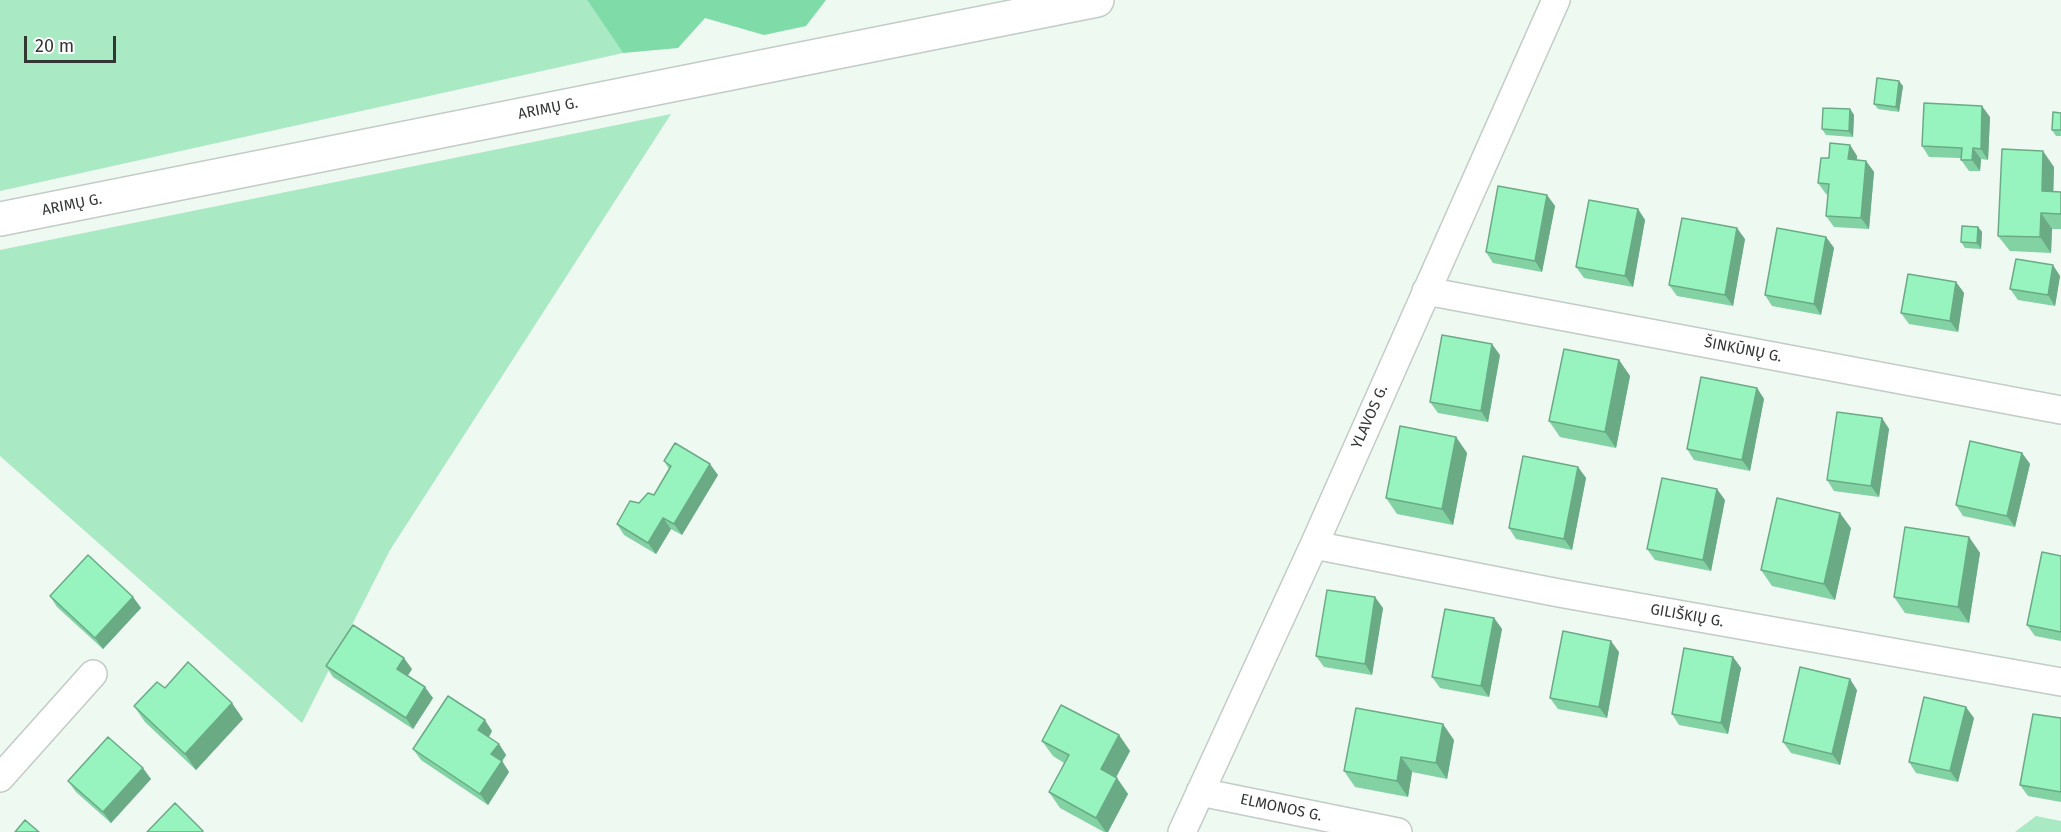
<!DOCTYPE html>
<meta charset="utf-8">
<style>
body{margin:0}
#map{position:relative;width:2061px;height:832px;overflow:hidden;background:#eef9f2;font-family:"Fira Sans",sans-serif}
canvas{display:block}
.scale{position:absolute;left:24px;top:36px;width:92px;height:27px;box-sizing:border-box;border:3px solid #333734;border-top:0;padding-left:8px;font-size:18px;line-height:21px;white-space:nowrap;color:#333734;-webkit-text-stroke:4px #fff;paint-order:stroke}
</style>
<div id="map">
<canvas width="2061" height="832"></canvas>
<div class="scale">20 m</div>
</div>
<script>
const ctx = document.querySelector('canvas').getContext('2d');
ctx.lineJoin = 'round';
function paint(path, color) {
  ctx.fillStyle = color;
  ctx.fill(path, 'evenodd');
}
function toPath(rows) {
  const path = new Path2D();
  for (const r of rows) {
    path.moveTo(r[0], r[1]);
    for (let i = 2; i < r.length; i += 2) path.lineTo(r[i], r[i + 1]);
  }
  return path;
}
function strokePath(path, color, width, dash) {
  ctx.strokeStyle = color;
  ctx.lineWidth = width;
  ctx.lineCap = dash ? 'butt' : 'round';
  ctx.setLineDash(dash || []);
  ctx.stroke(path);
}
function drawText(font, color, halo, rows, align = 'center') {
  ctx.font = font + ' "Fira Sans",sans-serif';
  ctx.lineWidth = 6;
  ctx.setLineDash([]);
  ctx.textBaseline = 'middle';
  ctx.strokeStyle = halo;
  ctx.fillStyle = color;
  for (const [text, x, y, turn = 0] of rows) {
    ctx.save();
    ctx.translate(x, y);
    ctx.rotate((+turn || 0) * Math.PI / 180);
    ctx.textAlign = isNaN(turn) ? turn : align;
    if (halo) ctx.strokeText(text, 0, 0);
    ctx.fillText(text, 0, 0);
    ctx.restore();
  }
}
paint(toPath([
 [0,0,587,0,623,53,0,191],
 [671,114,390,550,302,723,0,456,0,250],
 [2036,816,2061,821,2061,832,2015,832]
]), '#a9e9c3');
paint(toPath([
 [587,0,826,0,806,26,764,35,705,18,678,48,623,53]
]), '#7fdca8');
const street = toPath([
 [1426,291,2061,410],
 [1314,545,1559,593,2061,682],
 [0,778,93,674],
 [1200,792,1398,832],
 [1182,832,1314,545,1556,0]
]);
const secondary = toPath([
 [0,219,1097,0]
]);
strokePath(street, '#c1ccc5', 30);
strokePath(secondary, '#c1ccc5', 36);
strokePath(street, '#fff', 27);
strokePath(secondary, '#fff', 33);
paint(toPath([
 [1903,86,1899,112,1878,109,1874,104],
 [1850,109,1854,115,1853,137,1826,135,1822,129],
 [2061,113,2061,136,2056,136,2052,130],
 [1990,117,1988,160,1981,159,1980,171,1969,171,1961,160,1961,158,1929,157,1922,146],
 [1850,145,1857,156,1857,160,1866,161,1874,172,1869,229,1834,227,1826,216,1828,195,1826,194,1818,183,1829,158],
 [2054,167,2053,191,2061,192,2061,229,2052,229,2051,253,2010,251,1998,236],
 [1547,195,1555,206,1542,272,1493,263,1486,252],
 [1638,209,1645,220,1633,287,1584,278,1576,267],
 [1978,227,1982,232,1981,249,1965,248,1961,242],
 [1826,237,1834,248,1821,315,1772,306,1765,295],
 [1745,239,1733,306,1677,296,1669,285],
 [2060,276,2055,306,2018,300,2010,289],
 [1956,282,1964,293,1958,332,1909,324,1901,313],
 [1500,355,1488,422,1438,413,1430,402],
 [1619,360,1630,376,1616,448,1560,437,1549,421],
 [1757,388,1764,399,1750,471,1694,460,1687,449],
 [1882,418,1889,429,1879,497,1834,491,1827,480],
 [1456,437,1467,453,1453,525,1397,514,1386,498],
 [2022,453,2030,464,2015,527,1963,516,1956,505],
 [664,461,718,475,682,535,671,529,656,554,624,535,617,524,639,503,654,495,669,469],
 [1578,467,1586,478,1572,550,1516,539,1509,528],
 [1725,500,1711,571,1655,560,1647,549],
 [1851,528,1835,600,1772,586,1761,570],
 [1969,537,1980,553,1969,623,1905,613,1894,597],
 [2061,556,2061,641,2035,636,2027,625],
 [50,596,133,597,141,608,103,649,57,607],
 [1383,608,1372,675,1324,667,1316,656],
 [1494,618,1502,629,1489,697,1440,688,1432,677],
 [1619,652,1607,718,1558,709,1550,698],
 [1733,657,1741,668,1728,734,1679,725,1672,714],
 [326,666,412,669,407,676,433,698,413,729,333,677],
 [1857,690,1840,765,1791,753,1783,742],
 [134,706,243,719,196,770,145,722],
 [1974,718,1958,782,1916,773,1909,762],
 [2061,718,2061,802,2028,796,2020,785],
 [492,731,489,737,499,744,506,755,502,761,509,772,488,805,421,760,413,749],
 [1119,735,1130,751,1116,777,1128,794,1108,832,1104,832,1060,808,1049,792,1064,763,1053,756,1042,741],
 [1454,740,1447,779,1412,772,1408,797,1355,787,1344,771],
 [151,779,111,823,76,792,68,781]
]), '#82d2a4');
paint(toPath([
 [1899,81,1903,86,1899,112,1896,107],
 [1982,106,1990,117,1988,160,1981,149],
 [1850,109,1854,115,1853,137,1849,131],
 [1850,145,1857,156,1856,170,1848,159],
 [1973,148,1981,159,1980,171,1972,160],
 [2043,151,2054,167,2053,207,2042,191],
 [1866,161,1874,172,1869,229,1861,218],
 [1547,195,1555,206,1542,272,1535,261],
 [1638,209,1645,220,1633,287,1625,276],
 [2041,213,2052,229,2051,253,2040,237],
 [1978,227,1982,232,1981,249,1977,243],
 [1737,228,1745,239,1733,306,1725,295],
 [1826,237,1834,248,1821,315,1814,304],
 [2053,265,2060,276,2055,306,2048,295],
 [1956,282,1964,293,1958,332,1950,321],
 [1492,344,1500,355,1488,422,1481,411],
 [1619,360,1630,376,1616,448,1605,432],
 [1757,388,1764,399,1750,471,1742,460],
 [1882,418,1889,429,1879,497,1871,486],
 [1456,437,1467,453,1453,525,1442,509],
 [2022,453,2030,464,2015,527,2007,516],
 [710,464,718,475,682,535,674,524],
 [1578,467,1586,478,1572,550,1564,539],
 [1717,489,1725,500,1711,571,1703,560],
 [1840,513,1851,528,1835,600,1824,584],
 [663,518,671,529,656,554,648,543],
 [1969,537,1980,553,1969,623,1958,607],
 [133,597,141,608,103,649,95,638],
 [1375,597,1383,608,1372,675,1365,664],
 [1494,618,1502,629,1489,697,1481,686],
 [1611,641,1619,652,1607,718,1599,707],
 [1733,657,1741,668,1728,734,1721,723],
 [404,658,412,669,405,680,397,669],
 [1850,679,1857,690,1840,765,1832,754],
 [425,687,433,698,413,729,406,718],
 [232,703,243,719,196,770,185,754],
 [1966,707,1974,718,1958,782,1950,771],
 [485,720,492,731,486,741,478,730],
 [1443,724,1454,740,1447,779,1436,763],
 [1119,735,1130,751,1112,785,1101,769],
 [499,744,506,755,502,761,509,772,488,805,480,794,491,754],
 [1401,757,1412,772,1408,797,1397,781],
 [143,768,151,779,111,823,103,812],
 [1117,778,1128,794,1108,832,1106,832,1096,818]
]), '#6aab86');
const building = toPath([
 [1877,78,1899,81,1896,107,1874,104,1877,78],
 [1924,103,1982,106,1981,149,1973,148,1972,160,1961,160,1962,148,1922,146,1924,103],
 [1823,108,1850,109,1849,131,1822,129,1823,108],
 [2053,112,2061,113,2061,130,2052,130,2053,112],
 [1830,143,1850,145,1848,159,1866,161,1861,218,1826,216,1829,184,1818,183,1821,158,1829,158,1830,143],
 [2002,149,2043,151,2042,191,2061,192,2061,214,2041,213,2040,237,1998,236,2002,149],
 [1498,186,1547,195,1535,261,1486,252,1498,186],
 [1589,200,1638,209,1625,276,1576,267,1589,200],
 [1682,218,1737,228,1725,295,1669,285,1682,218],
 [1962,226,1978,227,1977,243,1961,242,1962,226],
 [1777,228,1826,237,1814,304,1765,295,1777,228],
 [2016,259,2053,265,2048,295,2010,289,2016,259],
 [1908,274,1956,282,1950,321,1901,313,1908,274],
 [1442,335,1492,344,1481,411,1430,402,1442,335],
 [1564,349,1619,360,1605,432,1549,421,1564,349],
 [1701,377,1757,388,1742,460,1687,449,1701,377],
 [1837,412,1882,418,1871,486,1827,480,1837,412],
 [1400,426,1456,437,1442,509,1386,498,1400,426],
 [1970,441,2022,453,2007,516,1956,505,1970,441],
 [675,443,710,464,674,524,663,518,648,543,617,524,630,501,639,503,648,493,654,495,671,466,664,461,675,443],
 [1523,456,1578,467,1564,539,1509,528,1523,456],
 [1662,478,1717,489,1703,560,1647,549,1662,478],
 [1777,498,1840,513,1824,584,1761,570,1777,498],
 [1905,527,1969,537,1958,607,1894,597,1905,527],
 [2042,552,2061,556,2061,632,2027,625,2042,552],
 [88,555,133,597,95,638,50,596,88,555],
 [1327,590,1375,597,1365,664,1316,656,1327,590],
 [1445,609,1494,618,1481,686,1432,677,1445,609],
 [353,625,404,658,397,669,425,687,406,718,326,666,353,625],
 [1563,631,1611,641,1599,707,1550,698,1563,631],
 [1684,648,1733,657,1721,723,1672,714,1684,648],
 [188,662,232,703,185,754,134,706,157,682,165,688,188,662],
 [1800,667,1850,679,1832,754,1783,742,1800,667],
 [448,696,485,720,478,730,499,744,491,754,502,761,480,794,413,749,448,696],
 [1924,697,1966,707,1950,771,1909,762,1924,697],
 [1061,705,1119,735,1101,769,1117,778,1096,818,1049,792,1069,755,1042,741,1061,705],
 [1356,708,1443,724,1436,763,1401,757,1397,781,1344,771,1356,708],
 [2033,714,2061,718,2061,792,2020,785,2033,714],
 [108,737,143,768,103,812,68,781,108,737],
 [175,803,203,831,202,832,147,832,175,803],
 [25,820,39,832,15,832,25,820]
]);
paint(building, '#97f4bf');
strokePath(building, '#6aab86', 1.5);
drawText('15px', '#333734', '#fff', [
 ["ARIMŲ G.",548,109,-11],
 ["ARIMŲ G.",72,205,-11],
 ["ŠINKŪNŲ G.",1743,350,11],
 ["YLAVOS G.",1370,417,-66],
 ["GILIŠKIŲ G.",1687,616,10],
 ["ELMONOS G.",1281,808,12]
]);
</script>
